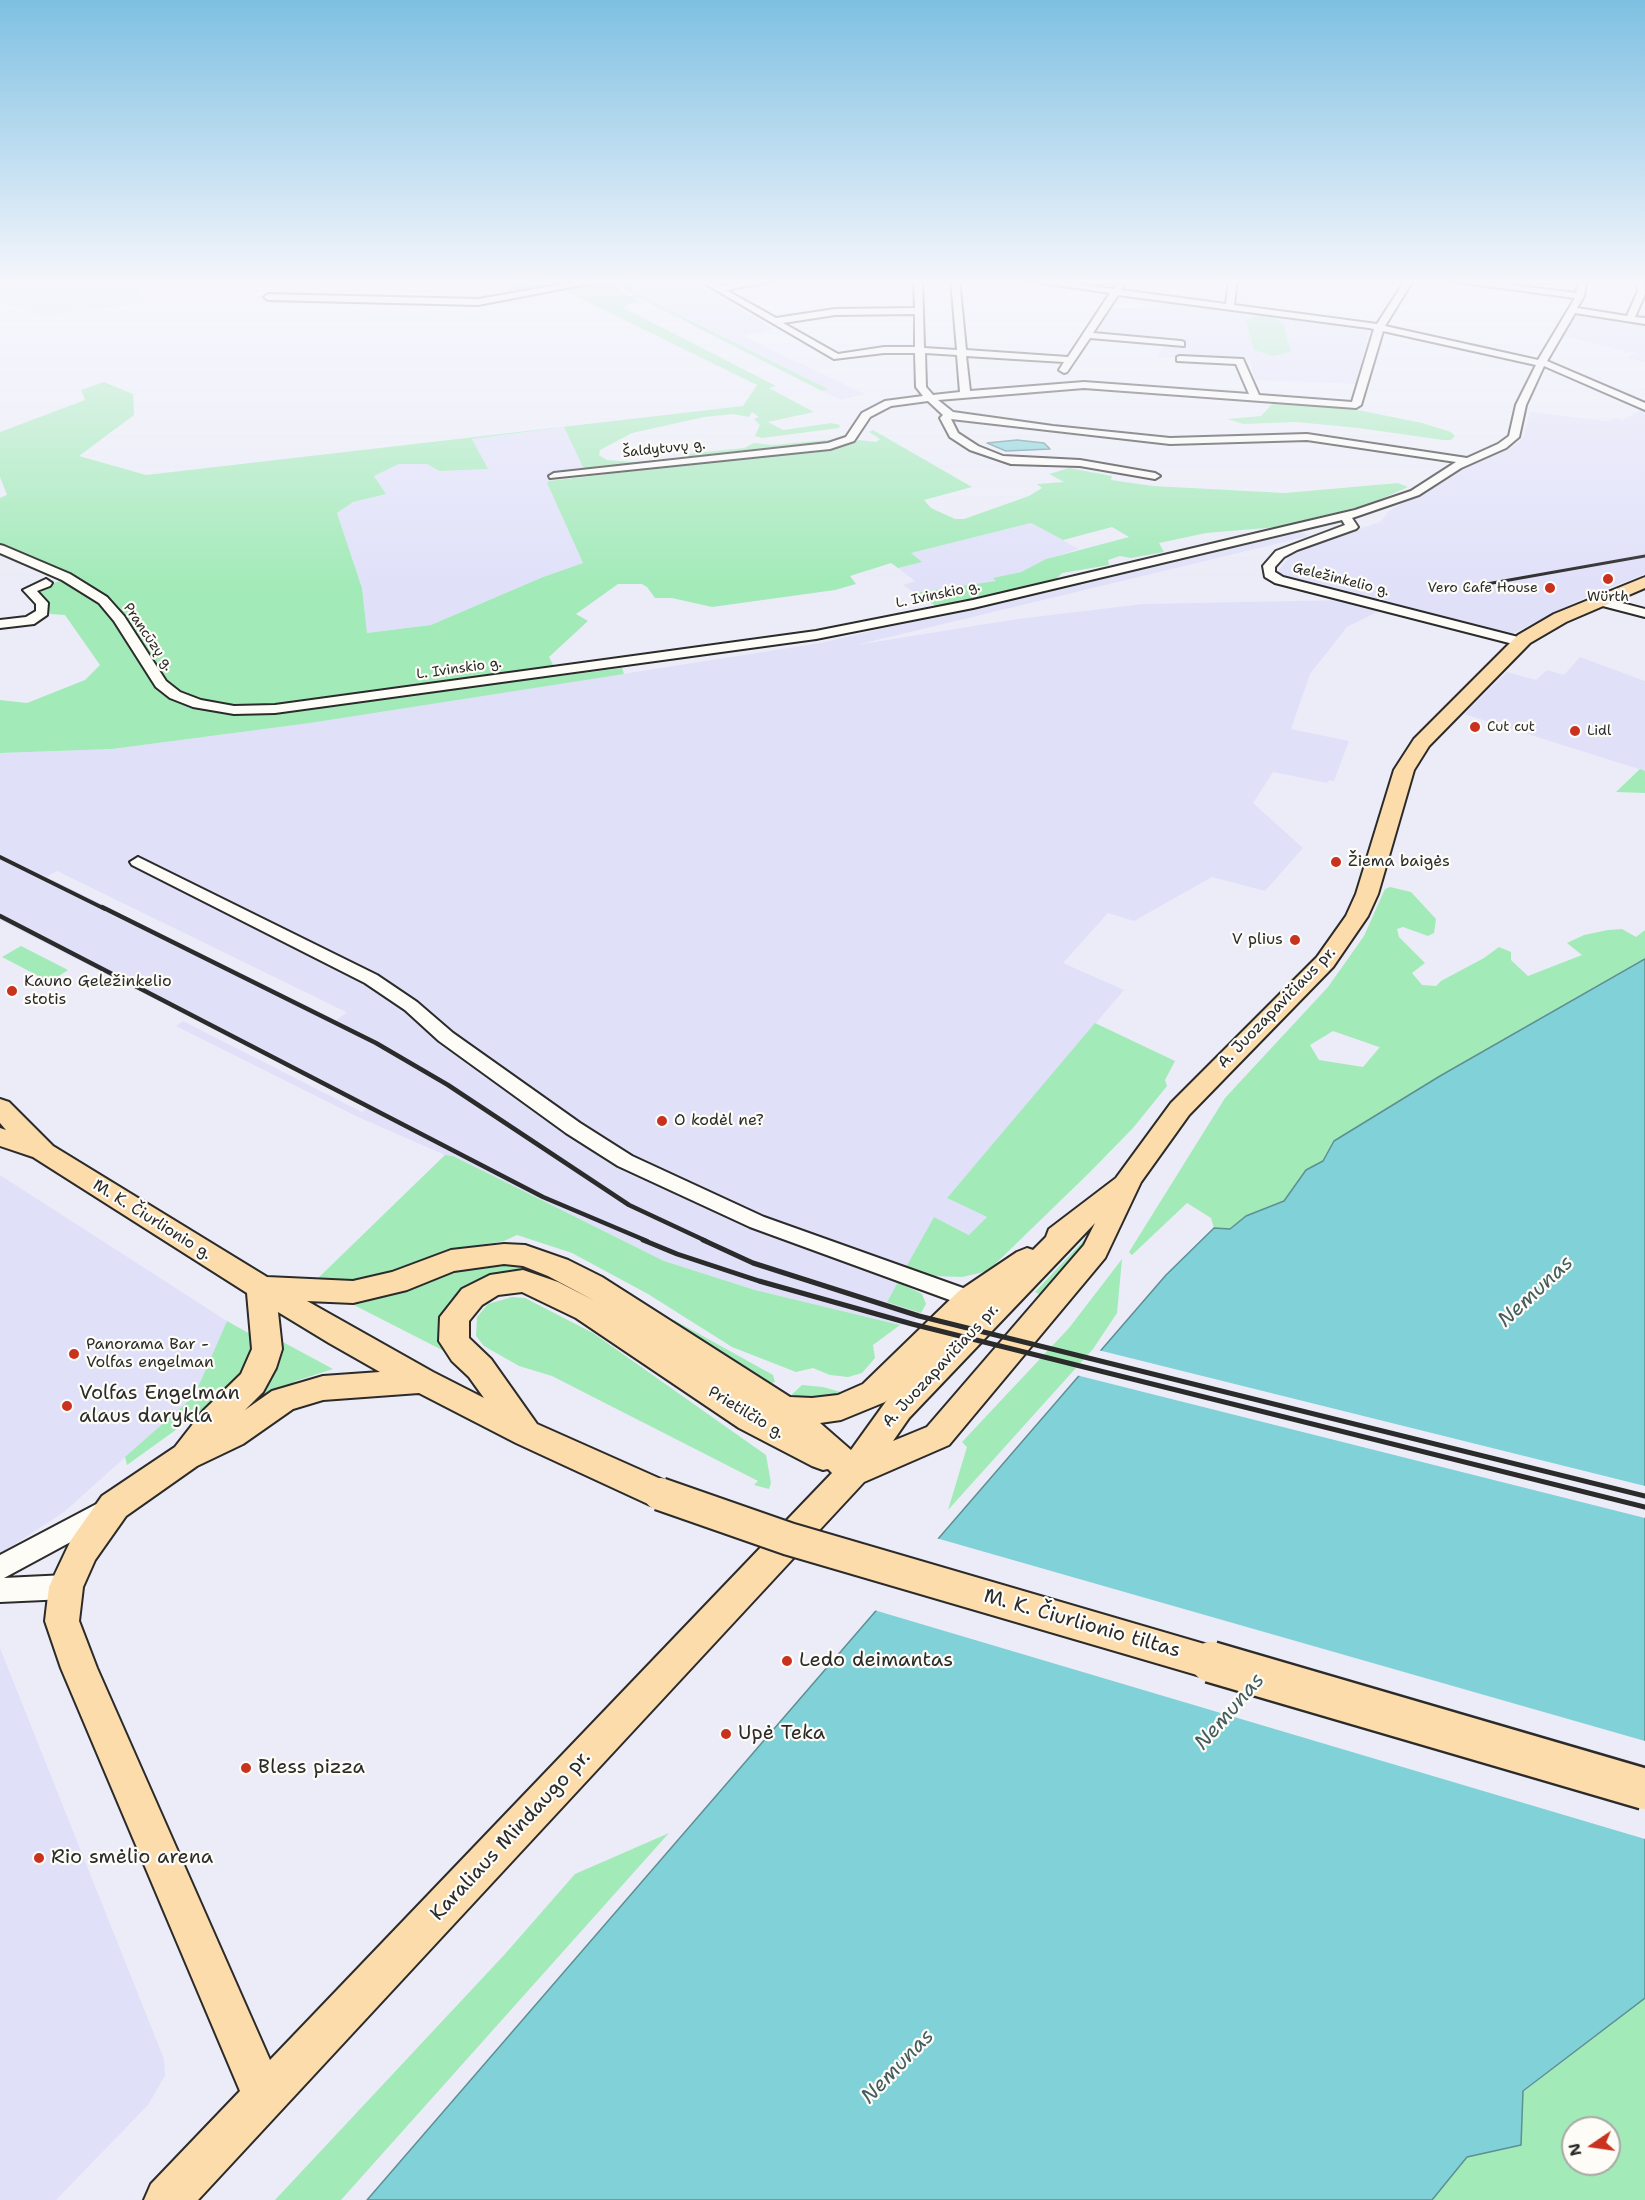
<!DOCTYPE html>
<meta charset="utf-8">
<style>
body{margin:0}
#map{position:relative;width:1645px;height:2200px;overflow:hidden;background:#ececf8;font-family:"Shantell Sans",sans-serif}
canvas{display:block}
.north{position:absolute;left:1561px;top:2116px;width:60px;height:60px;box-sizing:border-box;background:#fdfcf7;border:2px solid #a9a8a5;border-radius:50%;rotate:257deg;font-size:16px;font-weight:700;line-height:24px;text-align:center;color:#2b2b2b}
.north::after{content:'';display:block;margin:auto;width:21px;height:27px;background:#c8321e;clip-path:polygon(50% 0,100% 100%,50% 72%,0 100%)}
</style>
<div id="map">
<canvas width="1645" height="2200"></canvas>
<div class="north">N</div>
</div>
<script>
const ctx = document.querySelector('canvas').getContext('2d');
ctx.lineJoin = 'round';
function paint(path, color) {
  ctx.fillStyle = color;
  ctx.fill(path, 'evenodd');
}
function toPath(rows) {
  const path = new Path2D();
  for (const r of rows) {
    path.moveTo(r[0], r[1]);
    for (let i = 2; i < r.length; i += 2) path.lineTo(r[i], r[i + 1]);
  }
  return path;
}
function strokePath(path, color, width, dash) {
  ctx.strokeStyle = color;
  ctx.lineWidth = width;
  ctx.lineCap = dash ? 'butt' : 'round';
  ctx.setLineDash(dash || []);
  ctx.stroke(path);
}
function drawText(font, color, halo, rows, align = 'center') {
  ctx.font = font + ' "Shantell Sans",sans-serif';
  ctx.lineWidth = 4.5;
  ctx.setLineDash([]);
  ctx.textBaseline = 'middle';
  ctx.strokeStyle = halo;
  ctx.fillStyle = color;
  for (const [text, x, y, turn = 0] of rows) {
    ctx.save();
    ctx.translate(x, y);
    ctx.rotate((+turn || 0) * Math.PI / 180);
    ctx.textAlign = isNaN(turn) ? turn : align;
    if (halo) ctx.strokeText(text, 0, 0);
    ctx.fillText(text, 0, 0);
    ctx.restore();
  }
}
paint(toPath([
 [51,279,163,279,141,292,137,299,120,307,40,315,0,301,0,289],
 [657,279,689,279,774,329,743,336,865,394,841,400,822,391,827,389,627,290],
 [1162,299,1370,328,1356,384,1255,380,1250,360,1157,357,1165,343,1092,334,1111,307,1140,309,1145,305,1153,306],
 [1576,312,1645,323,1645,362,1627,358,1635,353,1562,336],
 [1643,408,1645,409,1645,574,1586,597,1514,633,1505,634,1284,577,1277,573,1293,551,1380,522,1389,511,1455,473,1515,445,1523,438,1530,412,1608,421,1615,418,1623,420],
 [564,427,588,475,557,478,547,483,583,563,543,577,431,625,367,633,362,588,337,513,353,502,386,494,374,476,399,464,427,464,439,471,487,469,472,439],
 [1031,523,1079,549,1046,559,1021,572,994,578,997,581,979,585,915,593,903,585,915,581,898,568,921,562,910,553],
 [1301,532,1309,536,856,645,1017,619,1143,604,1346,600,1383,609,1347,627,1310,674,1291,729,1349,741,1334,781,1329,780,1327,783,1273,772,1253,803,1303,848,1265,891,1212,877,1134,921,1108,913,1063,963,1124,990,947,1198,987,1217,970,1235,934,1217,888,1302,921,1313,912,1324,900,1325,755,1290,664,1261,453,1156,445,1155,358,1117,176,1026,183,1021,362,1112,367,1108,0,920,0,753,112,749,310,723,820,643],
 [57,871,346,1012,346,1013,336,1020,47,877],
 [1580,657,1645,681,1645,771,1464,714,1507,672,1536,680,1547,670,1564,675],
 [0,1175,227,1321,194,1396,64,1512,0,1554],
 [0,1648,164,2059,165,2076,148,2105,56,2200,0,2200]
]), '#e0e1f9');
paint(toPath([
 [518,279,603,279,502,297],
 [619,279,651,279,628,290,828,389,822,391,626,291],
 [610,280,620,291,638,301,622,307,776,386,769,388,814,412,768,422,783,430,831,423,840,425,839,428,762,438,755,436,760,425,754,419,759,417,752,412,749,417,733,414,704,417,632,433,600,450,599,455,607,460,632,462,672,461,585,471,564,427,472,439,488,469,439,471,427,464,399,464,374,476,386,494,353,502,337,513,362,588,367,633,431,625,543,577,583,563,547,483,549,481,845,446,859,440,876,442,880,439,869,432,873,430,972,487,924,500,931,508,955,519,964,519,1029,496,1042,488,1037,484,1064,482,1049,474,1069,468,1112,476,1111,480,1153,486,1285,493,1398,483,1408,487,1370,504,1278,527,1206,533,1159,543,1164,552,1131,558,1120,556,1108,560,1109,565,1062,573,1053,582,939,608,915,593,996,581,993,578,1021,572,1046,559,1129,537,1112,527,1063,540,1031,523,911,553,922,562,898,568,891,563,850,576,856,584,835,590,712,607,672,598,655,598,647,587,642,584,618,584,576,614,588,621,549,657,559,676,622,668,624,674,310,723,112,749,0,753,0,700,27,703,85,680,100,665,65,615,50,614,41,594,41,588,72,576,0,545,0,498,7,495,0,477,0,432,85,400,81,390,104,382,133,394,134,415,79,456,146,475,743,406,757,385,561,289],
 [1257,316,1274,318,1283,323,1291,352,1273,356,1254,350,1246,320],
 [1274,402,1343,407,1422,423,1451,432,1455,436,1451,440,1443,440,1359,428,1296,422,1243,424,1228,419,1261,416],
 [826,440,835,441,687,460,684,458,686,454,744,448,754,443,772,445],
 [1640,769,1645,771,1645,793,1616,792],
 [1390,887,1411,892,1436,919,1434,933,1428,936,1403,927,1397,929,1399,937,1425,963,1412,973,1422,985,1436,986,1441,981,1484,958,1499,947,1511,952,1511,960,1528,976,1582,955,1567,943,1584,935,1608,930,1622,929,1636,937,1645,930,1645,959,1440,1076,1334,1141,1323,1161,1306,1170,1284,1201,1246,1216,1230,1229,1214,1228,1211,1218,1187,1203,1132,1255,1129,1252,1225,1098,1328,987,1364,936,1385,889],
 [1333,1031,1379,1047,1380,1047,1363,1067,1319,1060,1310,1045],
 [21,946,68,970,50,982,2,957],
 [1095,1023,1175,1061,1165,1080,1167,1086,1133,1128,1090,1172,988,1271,962,1277,933,1276,905,1269,934,1217,969,1235,987,1217,947,1198],
 [445,1155,453,1156,664,1261,755,1290,900,1325,873,1345,875,1358,862,1373,848,1377,830,1375,813,1368,796,1372,732,1347,648,1294,572,1253,517,1235,504,1241,474,1246,350,1284,314,1282],
 [1103,1220,1105,1221,1042,1296,1035,1292],
 [1122,1259,1117,1313,1093,1349,948,1510,967,1447,962,1442,1069,1328],
 [485,1263,532,1266,554,1277,522,1272,441,1323,439,1330,444,1351,350,1303,382,1296,443,1273],
 [898,1282,922,1294,926,1304,921,1313,887,1302],
 [512,1297,525,1298,593,1333,766,1455,771,1483,769,1489,754,1485,758,1481,552,1376,519,1366,484,1346,476,1336,477,1317,488,1304],
 [674,1320,773,1375,775,1382,767,1385,670,1322],
 [227,1321,252,1335,252,1358,242,1378,223,1396,127,1465,125,1457,194,1396],
 [281,1341,333,1369,296,1381,234,1422,268,1382,279,1361],
 [802,1385,823,1387,851,1395,838,1399,788,1398],
 [669,1833,341,2200,275,2200,505,1954,575,1874],
 [1645,1998,1645,2200,1432,2200,1467,2157,1521,2145,1523,2092],
 [1573,2128,1609,2128,1609,2164,1573,2164]
]), '#a2eab8');
const water = toPath([
 [1017,440,1044,443,1050,449,1006,451,987,443,1017,440],
 [1645,959,1645,1998,1523,2091,1521,2145,1467,2157,1432,2200,367,2200,1166,1275,1214,1228,1230,1229,1246,1216,1284,1201,1306,1170,1323,1161,1334,1141,1440,1076,1645,959]
]);
paint(water, '#80d2d8');
strokePath(water, '#5e8f93', 1.5);
paint(toPath([
 [1098,1350,1645,1486,1645,1518,1076,1375],
 [936,1538,1645,1741,1645,1839,874,1610]
]), '#ececf8');
const minor = toPath([
 [593,279,613,279,478,305,268,300,264,297,268,294,478,299,593,279],
 [697,279,708,279,719,286,762,279,784,279,726,290,776,318,835,309,915,308,914,279,922,279,924,348,957,350,951,279,959,279,966,350,1068,357,1110,293,1015,279,1041,279,1113,289,1122,280,1126,282,1121,290,1226,304,1229,279,1237,279,1234,305,1377,324,1406,279,1414,279,1385,326,1538,360,1575,298,1434,279,1462,279,1576,293,1579,279,1587,279,1584,296,1577,308,1627,316,1638,291,1636,279,1644,279,1645,294,1635,317,1645,318,1645,324,1575,313,1547,361,1645,403,1645,410,1544,366,1526,405,1519,437,1506,448,1461,468,1419,495,1352,518,1358,527,1356,529,1297,550,1284,557,1275,567,1275,572,1283,577,1526,639,1528,642,1521,646,1275,583,1265,577,1263,566,1276,551,1345,525,1342,520,973,608,816,639,275,713,234,714,193,707,170,698,156,687,114,621,99,603,62,580,0,553,0,545,4,546,70,574,107,597,124,616,166,681,180,692,201,700,234,706,275,705,816,631,973,600,1355,510,1411,491,1456,462,1307,440,1170,444,951,419,958,433,978,446,1003,456,1080,460,1155,473,1160,476,1155,479,1080,466,1011,464,970,450,950,437,940,418,943,415,928,401,891,406,870,417,854,441,830,449,550,478,549,476,554,473,828,443,846,437,862,413,885,401,923,396,916,387,915,353,884,353,834,359,697,279],
 [1118,295,1369,328,1374,329,1352,402,1259,395,1243,359,1180,356,1177,357,1177,361,1236,364,1249,394,1084,382,970,391,966,356,1064,362,1059,370,1064,373,1067,372,1090,338,1184,346,1184,342,1181,341,1093,333,1118,295],
 [915,314,915,347,884,347,838,354,783,323,835,315,915,314],
 [1383,331,1536,365,1516,405,1509,436,1498,444,1467,458,1307,434,1170,438,1053,426,953,412,938,400,1084,388,1356,408,1361,405,1383,331],
 [925,353,957,355,960,392,933,395,926,387,925,353],
 [46,579,52,583,50,586,37,591,48,603,47,615,34,624,0,628,0,620,26,617,36,611,36,604,23,590,46,579],
 [1599,597,1645,609,1645,617,1595,604,1595,598,1599,597],
 [138,857,377,975,417,1002,453,1033,580,1123,632,1156,764,1217,977,1293,980,1299,977,1305,969,1307,750,1227,618,1166,566,1133,439,1041,405,1010,365,983,132,865,130,862,138,857],
 [106,1499,115,1502,119,1510,115,1518,4,1578,66,1575,75,1579,79,1587,75,1595,66,1599,0,1602,0,1555,106,1499]
]);
const major = toPath([
 [1645,577,1645,588,1566,622,1530,643,1429,746,1414,770,1378,894,1368,916,1333,967,1189,1115,1141,1182,1105,1258,949,1445,864,1482,198,2200,144,2200,151,2184,240,2091,61,1668,45,1621,49,1587,54,1576,71,1540,102,1496,175,1447,203,1411,241,1374,252,1349,247,1293,33,1157,0,1146,0,1128,6,1130,0,1123,0,1099,9,1102,53,1146,267,1277,353,1281,392,1272,451,1250,504,1244,525,1245,568,1260,602,1277,790,1397,812,1398,838,1395,863,1384,959,1291,1017,1252,1027,1248,1033,1250,1046,1237,1049,1229,1116,1178,1171,1103,1317,957,1346,916,1356,894,1394,770,1414,739,1518,635,1554,614,1645,577],
 [1095,1223,1084,1245,927,1427,893,1441,909,1418,1095,1223],
 [504,1264,523,1266,548,1276,595,1301,558,1282,523,1270,490,1275,462,1289,440,1317,439,1341,452,1361,469,1377,484,1398,433,1372,307,1301,353,1303,407,1290,454,1271,504,1264],
 [522,1292,576,1318,739,1428,812,1466,823,1470,828,1469,832,1473,270,2060,97,1668,79,1621,83,1587,95,1560,126,1516,197,1466,243,1444,293,1409,323,1400,419,1393,516,1443,648,1504,660,1508,672,1504,676,1494,672,1484,537,1424,491,1359,469,1338,469,1321,482,1305,498,1295,522,1292],
 [278,1312,329,1343,380,1372,323,1376,272,1391,245,1410,263,1392,276,1368,282,1349,278,1312],
 [905,1382,887,1400,851,1450,820,1423,841,1420,885,1402,905,1382]
]);
strokePath(minor, '#2b2b2b', 4);
strokePath(major, '#2b2b2b', 4);
paint(minor, '#fdfcf7');
paint(major, '#fddcac');
strokePath(toPath([
 [1464,588,1645,556]
]), '#2b2b2b', 3);
strokePath(toPath([
 [0,857,105,909]
]), '#2b2b2b', 4);
strokePath(toPath([
 [102,907,376,1043,448,1085,629,1205,706,1241],
 [0,916,543,1197,647,1241]
]), '#2b2b2b', 4.5);
strokePath(toPath([
 [643,1240,677,1254,759,1281,912,1324,1645,1507],
 [703,1240,753,1263,919,1316,1645,1496]
]), '#2b2b2b', 5);
const majorBridgeFar1 = toPath([
 [660,1494,789,1539,1216,1664]
]);
const majorBridge = toPath([
 [1211,1662,1645,1789]
]);
strokePath(majorBridgeFar1, '#2b2b2b', 36, []);
strokePath(majorBridge, '#2b2b2b', 45, []);
strokePath(majorBridgeFar1, '#fddcac', 32);
strokePath(majorBridge, '#fddcac', 40);
const sky = ctx.createLinearGradient(0, 0, 0, 587);
sky.addColorStop(0, '#7ec0e2');
sky.addColorStop(0.48, '#f6f6fc');
sky.addColorStop(1, '#f6f6fc00');
ctx.fillStyle = sky;
ctx.fillRect(0, 0, 1645, 587);
for (const [x, y, r, color] of [
 [1608,579,6,"#c8321e"],
 [1550,588,6,"#c8321e"],
 [1475,727,6,"#c8321e"],
 [1575,731,6,"#c8321e"],
 [1336,862,6,"#c8321e"],
 [1295,940,6,"#c8321e"],
 [12,991,6,"#c8321e"],
 [662,1121,6,"#c8321e"],
 [74,1354,6,"#c8321e"],
 [67,1406,6,"#c8321e"],
 [787,1661,6,"#c8321e"],
 [726,1734,6,"#c8321e"],
 [246,1768,6,"#c8321e"],
 [39,1858,6,"#c8321e"]
]) {
  const dot = new Path2D();
  dot.arc(x, y, r, 0, 2 * Math.PI);
  ctx.fillStyle = color;
  ctx.fill(dot);
  strokePath(dot, '#fdfcf7', 2);
}
drawText('14px', '#2b2b2b', '#fdfcf7', [
 ["Šaldytuvų g.",664,449,-6],
 ["Geležinkelio g.",1341,580,14],
 ["L. Ivinskio g.",938,595,-12],
 ["Prancūzų g.",148,637,56],
 ["L. Ivinskio g.",459,669,-8]
]);
drawText('14px', '#2b2b2b', '#fdfcf7', [
 ["Vero Cafe House",1538,588,"right"],
 ["Würth",1608,597,"center"],
 ["Cut cut",1487,727],
 ["Lidl",1587,731]
], 'left');
drawText('16px', '#2b2b2b', '#fdfcf7', [
 ["Žiema baigės",1348,862],
 ["V plius",1283,940,"right"],
 ["Kauno Geležinkelio",24,982],
 ["stotis",24,1000],
 ["O kodėl ne?",674,1121],
 ["Panorama Bar -",86,1345],
 ["Volfas engelman",86,1363]
], 'left');
drawText('16px', '#2b2b2b', '#fdfcf7', [
 ["A. Juozapavičiaus pr.",1277,1008,-46],
 ["M. K. Čiurlionio g.",152,1220,32],
 ["A. Juozapavičiaus pr.",941,1366,-47],
 ["Prietilčio g.",746,1413,31]
]);
drawText('20px', '#2b2b2b', '#fdfcf7', [
 ["Volfas Engelman",79,1394],
 ["alaus darykla",79,1417],
 ["Ledo deimantas",799,1661],
 ["Upė Teka",738,1734],
 ["Bless pizza",258,1768],
 ["Rio smėlio arena",51,1858]
], 'left');
drawText('20px', '#2b2b2b', '#fdfcf7', [
 ["M. K. Čiurlionio tiltas",1082,1624,16],
 ["Karaliaus Mindaugo pr.",511,1836,-47]
]);
drawText('italic 21px', '#445d5f', '#fdfcf7', [
 ["Nemunas",1536,1292,-43],
 ["Nemunas",1230,1712,-49],
 ["Nemunas",898,2067,-46]
]);
</script>
